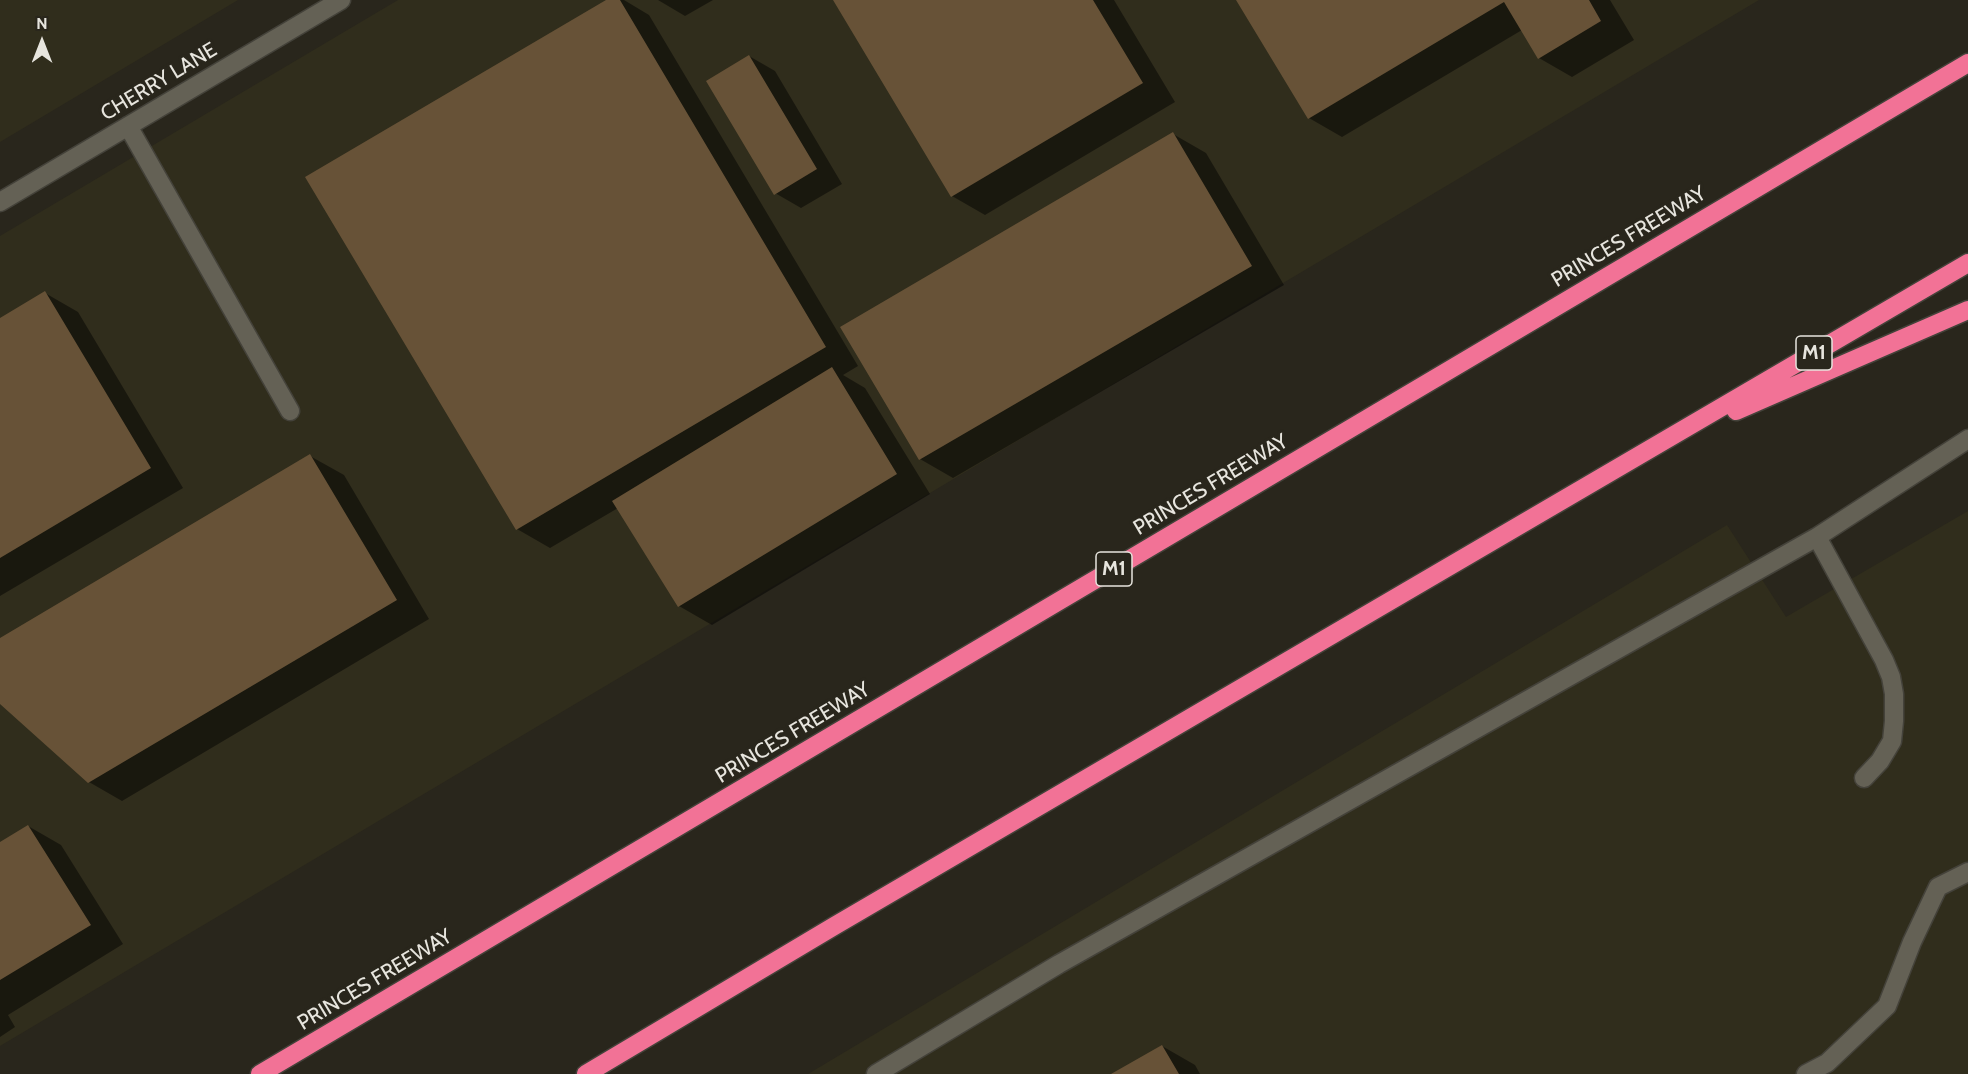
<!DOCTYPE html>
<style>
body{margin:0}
#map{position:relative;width:1968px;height:1074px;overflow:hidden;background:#29261c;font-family:Cabin,sans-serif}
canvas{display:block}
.north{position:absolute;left:12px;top:12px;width:60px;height:60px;-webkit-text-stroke:4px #29261c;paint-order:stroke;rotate:0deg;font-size:16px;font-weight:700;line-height:24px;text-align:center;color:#e7e5de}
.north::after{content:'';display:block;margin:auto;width:21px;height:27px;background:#e7e5de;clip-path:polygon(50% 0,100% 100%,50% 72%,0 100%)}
</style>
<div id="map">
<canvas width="1968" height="1074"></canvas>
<div class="north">N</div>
</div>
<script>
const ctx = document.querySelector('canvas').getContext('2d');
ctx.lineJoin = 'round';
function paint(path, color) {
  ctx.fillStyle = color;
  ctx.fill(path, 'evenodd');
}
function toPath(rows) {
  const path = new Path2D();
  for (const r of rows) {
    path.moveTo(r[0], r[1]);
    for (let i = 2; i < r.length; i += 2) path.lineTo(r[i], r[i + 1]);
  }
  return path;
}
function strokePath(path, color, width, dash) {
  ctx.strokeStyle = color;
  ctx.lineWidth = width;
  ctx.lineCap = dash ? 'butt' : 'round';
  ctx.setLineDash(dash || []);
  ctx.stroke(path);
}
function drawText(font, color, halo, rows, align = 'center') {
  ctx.font = font + ' Cabin,sans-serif';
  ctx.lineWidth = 6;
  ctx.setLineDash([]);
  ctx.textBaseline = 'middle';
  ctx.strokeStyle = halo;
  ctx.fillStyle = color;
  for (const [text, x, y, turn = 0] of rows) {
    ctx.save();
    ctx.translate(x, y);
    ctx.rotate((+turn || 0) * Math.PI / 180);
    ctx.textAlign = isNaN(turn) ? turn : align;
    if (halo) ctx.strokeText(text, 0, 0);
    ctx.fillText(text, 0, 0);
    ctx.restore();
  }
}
paint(toPath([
 [0,0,238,0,0,142],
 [398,0,1759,0,0,1046,0,236],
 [1968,511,1968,1074,808,1074,1727,525,1786,617]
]), '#302d1c');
paint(toPath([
 [609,0,624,0,649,15,858,366,843,375,865,388,930,494,712,625,679,606,618,508,550,548,517,529],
 [658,0,713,0,685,16],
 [834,0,1114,0,1175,102,985,215,952,196],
 [1238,0,1610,0,1634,40,1572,77,1539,58,1522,30,1342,137,1309,118],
 [749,56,775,71,842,184,801,208,775,193],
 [1173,134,1206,153,1284,285,953,478,920,459],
 [45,293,78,312,183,488,0,596,0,320],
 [310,456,344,475,429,619,122,801,89,782,0,702,0,640],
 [28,826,61,845,123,944,8,1015,15,1027,0,1037,0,844],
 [1162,1046,1195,1065,1200,1074,1114,1074]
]), '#0007');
paint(toPath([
 [606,0,620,0,826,347,516,530,305,177],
 [833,0,1093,0,1143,83,951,197],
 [1236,0,1589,0,1601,21,1538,59,1504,2,1308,119],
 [749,55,817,169,774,195,706,81],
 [1173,132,1252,266,919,460,840,327],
 [45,291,151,468,0,558,0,318],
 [832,367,897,474,678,607,612,501],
 [310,454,397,600,88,783,0,704,0,638],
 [28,825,91,925,0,980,0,842],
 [1162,1045,1179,1074,1111,1074]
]), '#675237');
const minor = toPath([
 [128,126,290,411],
 [0,202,341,0],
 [1817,537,1884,660,1891,677,1894,694,1894,721,1892,741,1880,761,1864,778],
 [876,1074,1059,964,1817,537,1968,439],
 [1806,1074,1827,1063,1887,1006,1912,942,1938,887,1968,872]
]);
const highway = toPath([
 [1736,411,1968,310],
 [260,1074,1968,63],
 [586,1074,836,925,1968,263]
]);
strokePath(minor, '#44423a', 21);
strokePath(highway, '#44423a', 21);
strokePath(minor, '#646155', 18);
strokePath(highway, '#f27296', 18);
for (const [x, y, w] of [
 [1814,353,36],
 [1114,569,36]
]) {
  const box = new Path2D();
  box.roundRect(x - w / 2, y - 17, w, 34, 4.5);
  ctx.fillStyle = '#29261c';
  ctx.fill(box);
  strokePath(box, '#e7e5de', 1.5);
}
drawText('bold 20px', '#e7e5de', null, [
 ["M1",1814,353],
 ["M1",1114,569]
]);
drawText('21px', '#e7e5de', '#29261c', [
 ["CHERRY LANE",159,82,-31],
 ["PRINCES FREEWAY",1629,237,-31],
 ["PRINCES FREEWAY",1211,485,-31],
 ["PRINCES FREEWAY",793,733,-31],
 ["PRINCES FREEWAY",375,980,-31]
]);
</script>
